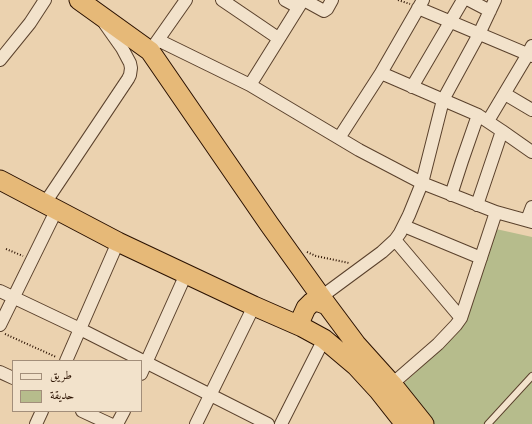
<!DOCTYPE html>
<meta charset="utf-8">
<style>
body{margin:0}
#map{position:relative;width:532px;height:424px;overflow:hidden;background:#ebd2af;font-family:Alegreya,Amiri,serif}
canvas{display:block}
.legend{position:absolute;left:12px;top:360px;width:130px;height:52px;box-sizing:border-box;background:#f2e2cb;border:1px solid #a28e7a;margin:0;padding:5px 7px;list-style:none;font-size:12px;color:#2a1100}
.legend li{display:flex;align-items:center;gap:8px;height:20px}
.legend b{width:20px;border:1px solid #a28e7a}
</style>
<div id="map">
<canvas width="532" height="424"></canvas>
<ul class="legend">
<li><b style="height:5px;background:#f2e2cb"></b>طريق</li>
<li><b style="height:11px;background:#b6bc8c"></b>حديقة</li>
</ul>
</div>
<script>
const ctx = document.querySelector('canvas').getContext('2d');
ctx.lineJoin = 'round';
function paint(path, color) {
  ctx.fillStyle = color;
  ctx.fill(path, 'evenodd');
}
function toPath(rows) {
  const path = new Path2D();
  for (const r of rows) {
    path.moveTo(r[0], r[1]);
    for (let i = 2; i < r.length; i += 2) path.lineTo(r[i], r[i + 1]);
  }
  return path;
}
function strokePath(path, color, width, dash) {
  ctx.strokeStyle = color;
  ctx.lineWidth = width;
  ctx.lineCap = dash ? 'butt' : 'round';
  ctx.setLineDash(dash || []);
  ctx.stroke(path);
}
paint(toPath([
 [496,229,532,237,532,424,431,424,400,387,456,335,475,282]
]), '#b6bc8c');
const service = toPath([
 [488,424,532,376]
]);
const minor = toPath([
 [222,0,278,38],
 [285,0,298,7],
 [304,0,324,11,327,9,332,0],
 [469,0,490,11],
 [418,8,532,56],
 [158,40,250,85,359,150,422,183,496,212,532,222],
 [153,47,186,0],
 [0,60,30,23,45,0],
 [381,73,478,115,502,131],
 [250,85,303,0],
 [412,87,463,0],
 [505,94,532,110],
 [488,121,528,54,532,46],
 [339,138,381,73,423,0],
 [451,195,462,161,478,115],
 [45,203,128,79,130,75,131,68,130,63,122,48,105,24],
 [477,205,502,131,532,152],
 [527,220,532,207],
 [404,226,481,258],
 [395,240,461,318],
 [0,291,80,329,268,424],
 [321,297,382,252,395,240,400,233,409,215,422,183,443,100,479,34,495,0],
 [0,325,57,209],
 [66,361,118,242],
 [0,372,13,378],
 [141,374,186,274],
 [392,384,438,344,456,325,461,318,496,212],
 [82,411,110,424],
 [36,424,42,411],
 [117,424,124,411],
 [196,424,254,306],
 [281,424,324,339]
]);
const trunk = toPath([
 [79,0,150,51,269,224,327,305,356,344,392,384,424,424],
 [0,180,118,242,254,306,302,327,324,339,356,366,379,391,405,424],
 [302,327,301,319,306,308,312,302,319,302,327,305]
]);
strokePath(service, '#5a412c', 8);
strokePath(minor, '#5a412c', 14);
strokePath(trunk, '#2a1100', 21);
strokePath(toPath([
 [398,0,410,4],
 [6,249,23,256],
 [307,252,316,256,349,263],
 [5,334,56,357]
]), '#2a1100', 2, [1, 2]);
strokePath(service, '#f2e2cb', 6);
strokePath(minor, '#f2e2cb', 12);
strokePath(trunk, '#e6b978', 19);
</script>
